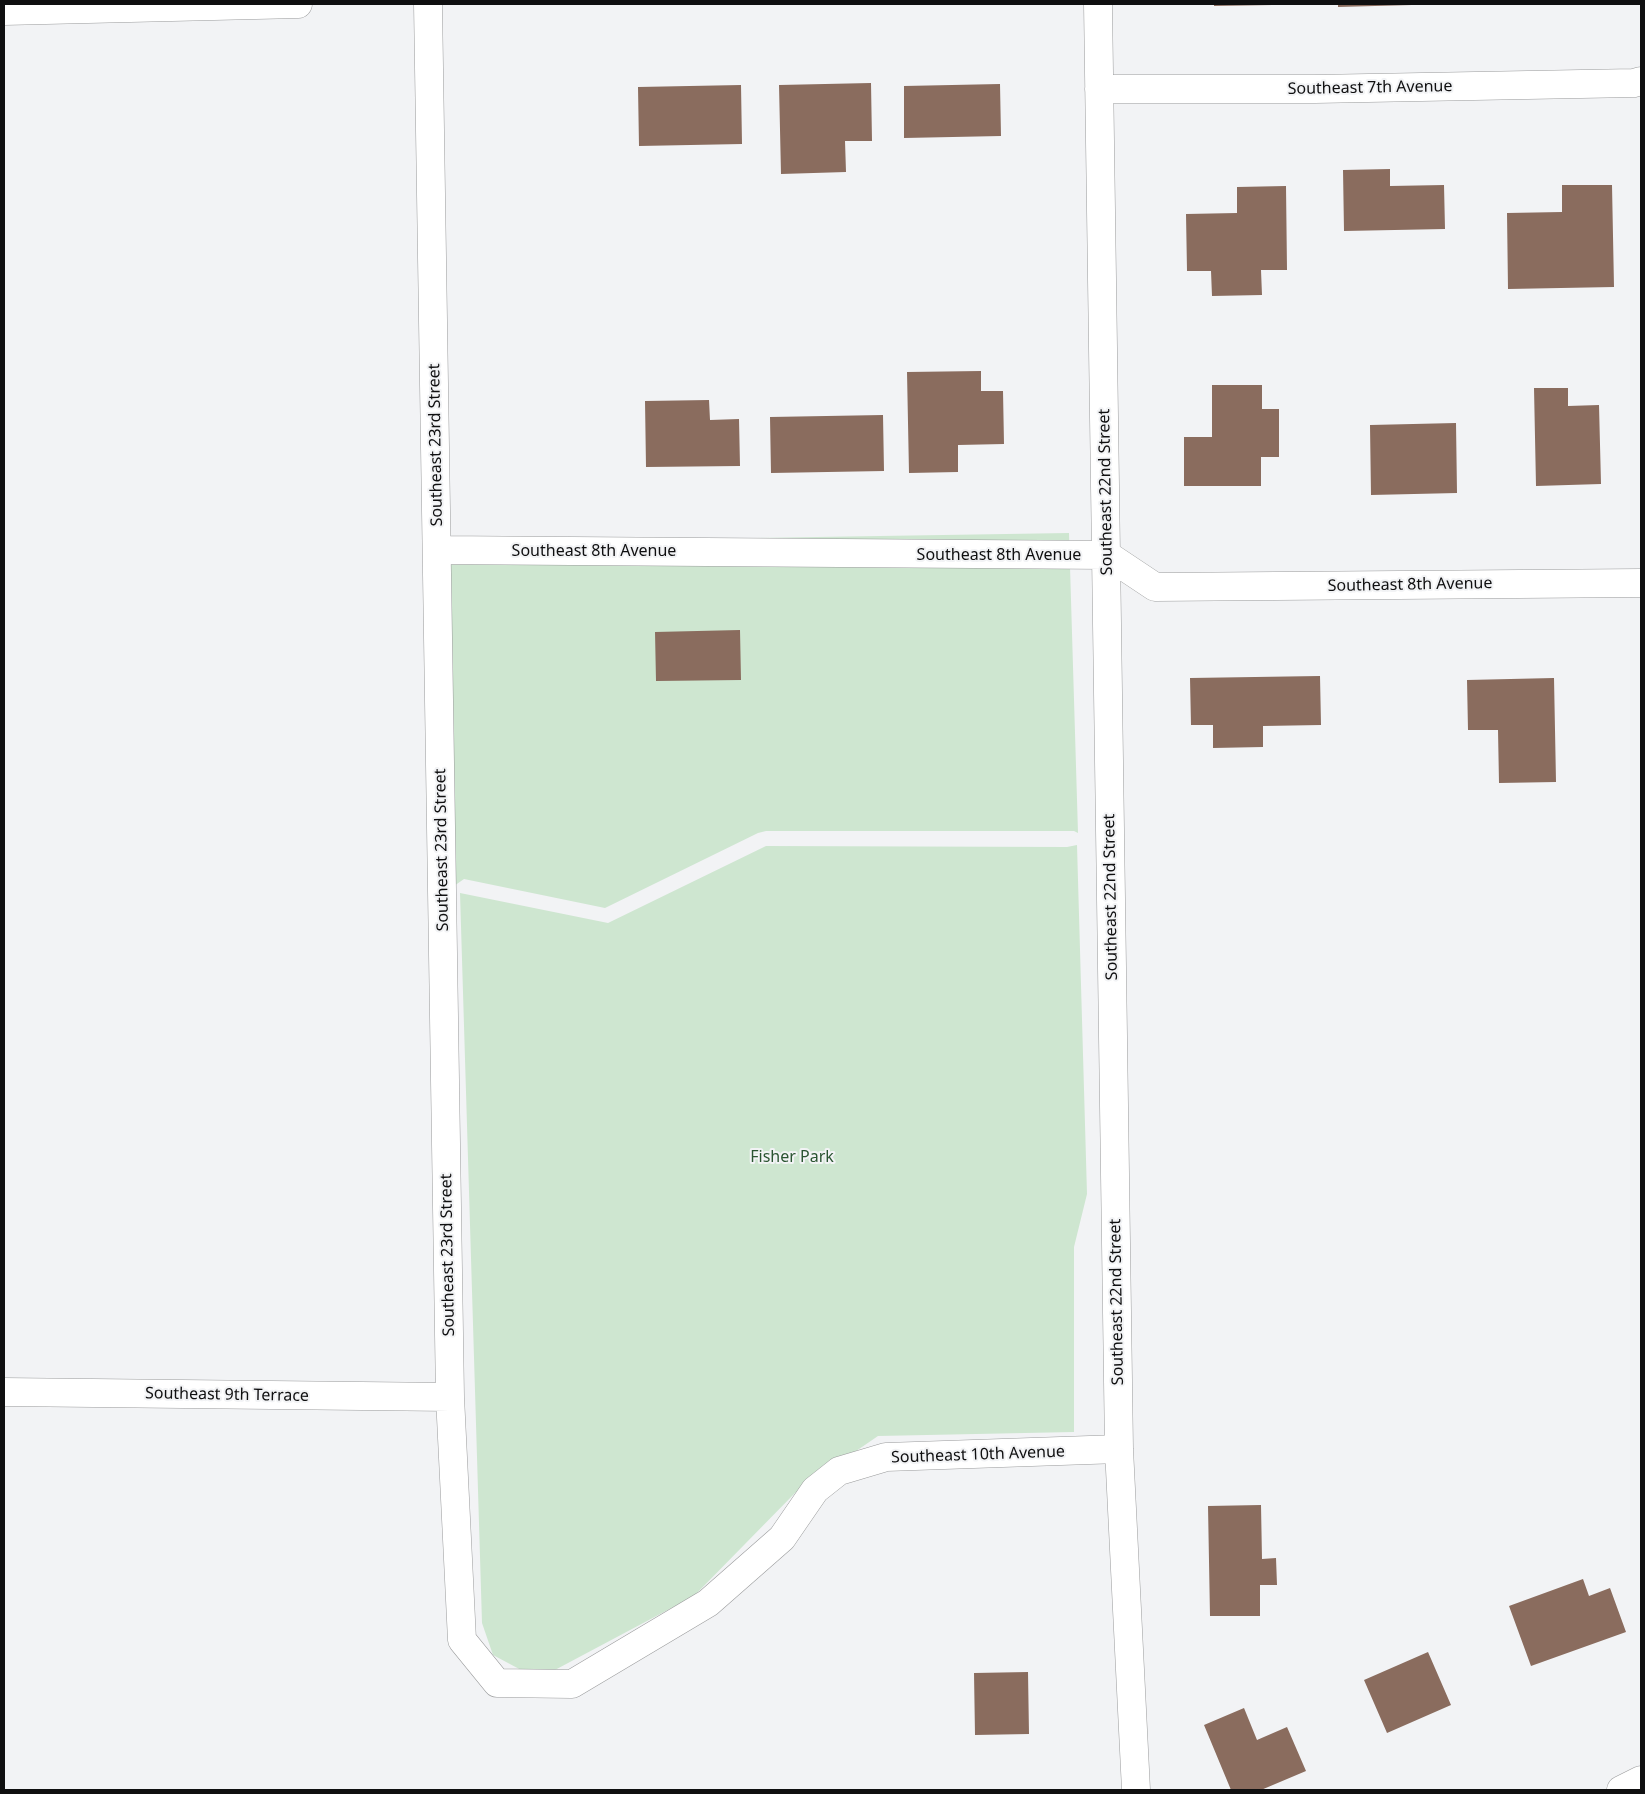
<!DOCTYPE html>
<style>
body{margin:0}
#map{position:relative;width:1645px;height:1794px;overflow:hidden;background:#f2f3f5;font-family:"Noto Sans",sans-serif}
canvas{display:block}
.frame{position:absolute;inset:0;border:5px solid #0f0f10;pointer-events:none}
</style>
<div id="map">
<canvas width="1645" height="1794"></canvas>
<div class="frame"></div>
</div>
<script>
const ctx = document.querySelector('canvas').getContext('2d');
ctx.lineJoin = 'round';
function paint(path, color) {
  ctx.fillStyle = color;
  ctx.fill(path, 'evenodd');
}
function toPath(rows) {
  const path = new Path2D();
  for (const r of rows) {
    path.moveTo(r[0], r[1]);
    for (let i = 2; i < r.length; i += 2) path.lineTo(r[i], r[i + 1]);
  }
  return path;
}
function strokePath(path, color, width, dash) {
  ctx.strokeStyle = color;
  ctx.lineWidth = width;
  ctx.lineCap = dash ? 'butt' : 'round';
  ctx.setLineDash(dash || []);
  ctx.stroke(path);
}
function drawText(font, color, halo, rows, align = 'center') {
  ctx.font = font + ' "Noto Sans",sans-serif';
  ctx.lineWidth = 4;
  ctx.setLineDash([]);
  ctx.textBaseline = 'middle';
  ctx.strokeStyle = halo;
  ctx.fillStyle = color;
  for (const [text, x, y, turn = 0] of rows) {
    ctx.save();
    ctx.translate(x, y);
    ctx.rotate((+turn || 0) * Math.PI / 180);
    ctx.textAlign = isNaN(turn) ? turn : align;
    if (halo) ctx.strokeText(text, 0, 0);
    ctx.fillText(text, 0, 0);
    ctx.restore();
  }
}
paint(toPath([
 [1069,533,1078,833,1074,831,766,831,758,833,605,908,464,879,444,893,439,543],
 [1077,845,1087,1194,1074,1247,1074,1432,878,1436,795,1493,694,1596,553,1671,523,1671,493,1655,482,1623,460,893,608,923,766,846,1067,847]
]), '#cee6d0');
paint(toPath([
 [1214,4,1273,4,1273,5,1214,6],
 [1338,4,1412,4,1412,5,1338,7],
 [871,83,872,141,845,141,846,172,781,174,779,85],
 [1000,84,1001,136,904,138,904,86],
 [741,85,742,144,639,146,638,87],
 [1390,169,1390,186,1444,185,1445,229,1344,231,1343,170],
 [1562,185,1612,185,1614,287,1508,289,1507,213,1562,212],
 [1286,186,1287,270,1261,270,1262,295,1212,296,1211,271,1187,271,1186,214,1237,213,1237,187],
 [981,371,981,391,1003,391,1004,444,958,445,958,472,909,473,907,372],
 [1212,385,1262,385,1262,409,1279,409,1279,457,1261,457,1261,486,1184,486,1184,437,1212,437],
 [1534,388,1568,388,1568,406,1599,405,1601,484,1536,486],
 [709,400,710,420,739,419,740,466,646,467,645,401],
 [883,415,884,471,771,473,770,417],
 [1456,423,1457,493,1371,495,1370,425],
 [740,630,741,680,656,681,655,632],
 [1320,676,1321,725,1263,726,1263,747,1213,748,1213,725,1191,725,1190,678],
 [1554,678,1556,782,1499,783,1498,730,1468,730,1467,680],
 [1261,1505,1262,1559,1276,1558,1277,1585,1260,1585,1260,1616,1210,1616,1208,1506],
 [1583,1579,1589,1596,1610,1588,1626,1632,1531,1666,1509,1606],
 [1428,1652,1451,1705,1387,1733,1364,1680],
 [1028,1672,1029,1734,975,1735,974,1673],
 [1244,1708,1257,1740,1287,1727,1306,1771,1261,1790,1231,1790,1204,1725]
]), '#8a6c5e');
const minor = toPath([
 [428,4,450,1397,462,1640,497,1683,572,1684,708,1603,782,1538,815,1490,839,1471,886,1457,1119,1449],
 [1098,4,1119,1449,1136,1790],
 [4,11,298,4],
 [1099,89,1315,89,1634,83,1641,81],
 [438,550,1107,555,1155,587,1641,583],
 [4,1392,450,1397]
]);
const major = toPath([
 [1621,1790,1641,1780]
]);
strokePath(minor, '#9a9b9c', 29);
strokePath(major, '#9a9b9c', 29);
strokePath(minor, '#fff', 28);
strokePath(major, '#fff', 28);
drawText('16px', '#0f0f10', '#f2f3f5', [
 ["Southeast 7th Avenue",1370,88,-1],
 ["Southeast 23rd Street",436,445,-91],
 ["Southeast 22nd Street",1106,492,-91],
 ["Southeast 8th Avenue",594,551],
 ["Southeast 8th Avenue",999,555],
 ["Southeast 8th Avenue",1410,585,-1],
 ["Southeast 23rd Street",442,850,-91],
 ["Southeast 22nd Street",1111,897,-91],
 ["Southeast 23rd Street",448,1255,-91],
 ["Southeast 22nd Street",1117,1302,-91],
 ["Southeast 9th Terrace",227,1395,1],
 ["Southeast 10th Avenue",978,1455,-2]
]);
drawText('16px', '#2a5431', '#f2f3f5', [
 ["Fisher Park",792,1157]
]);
</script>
